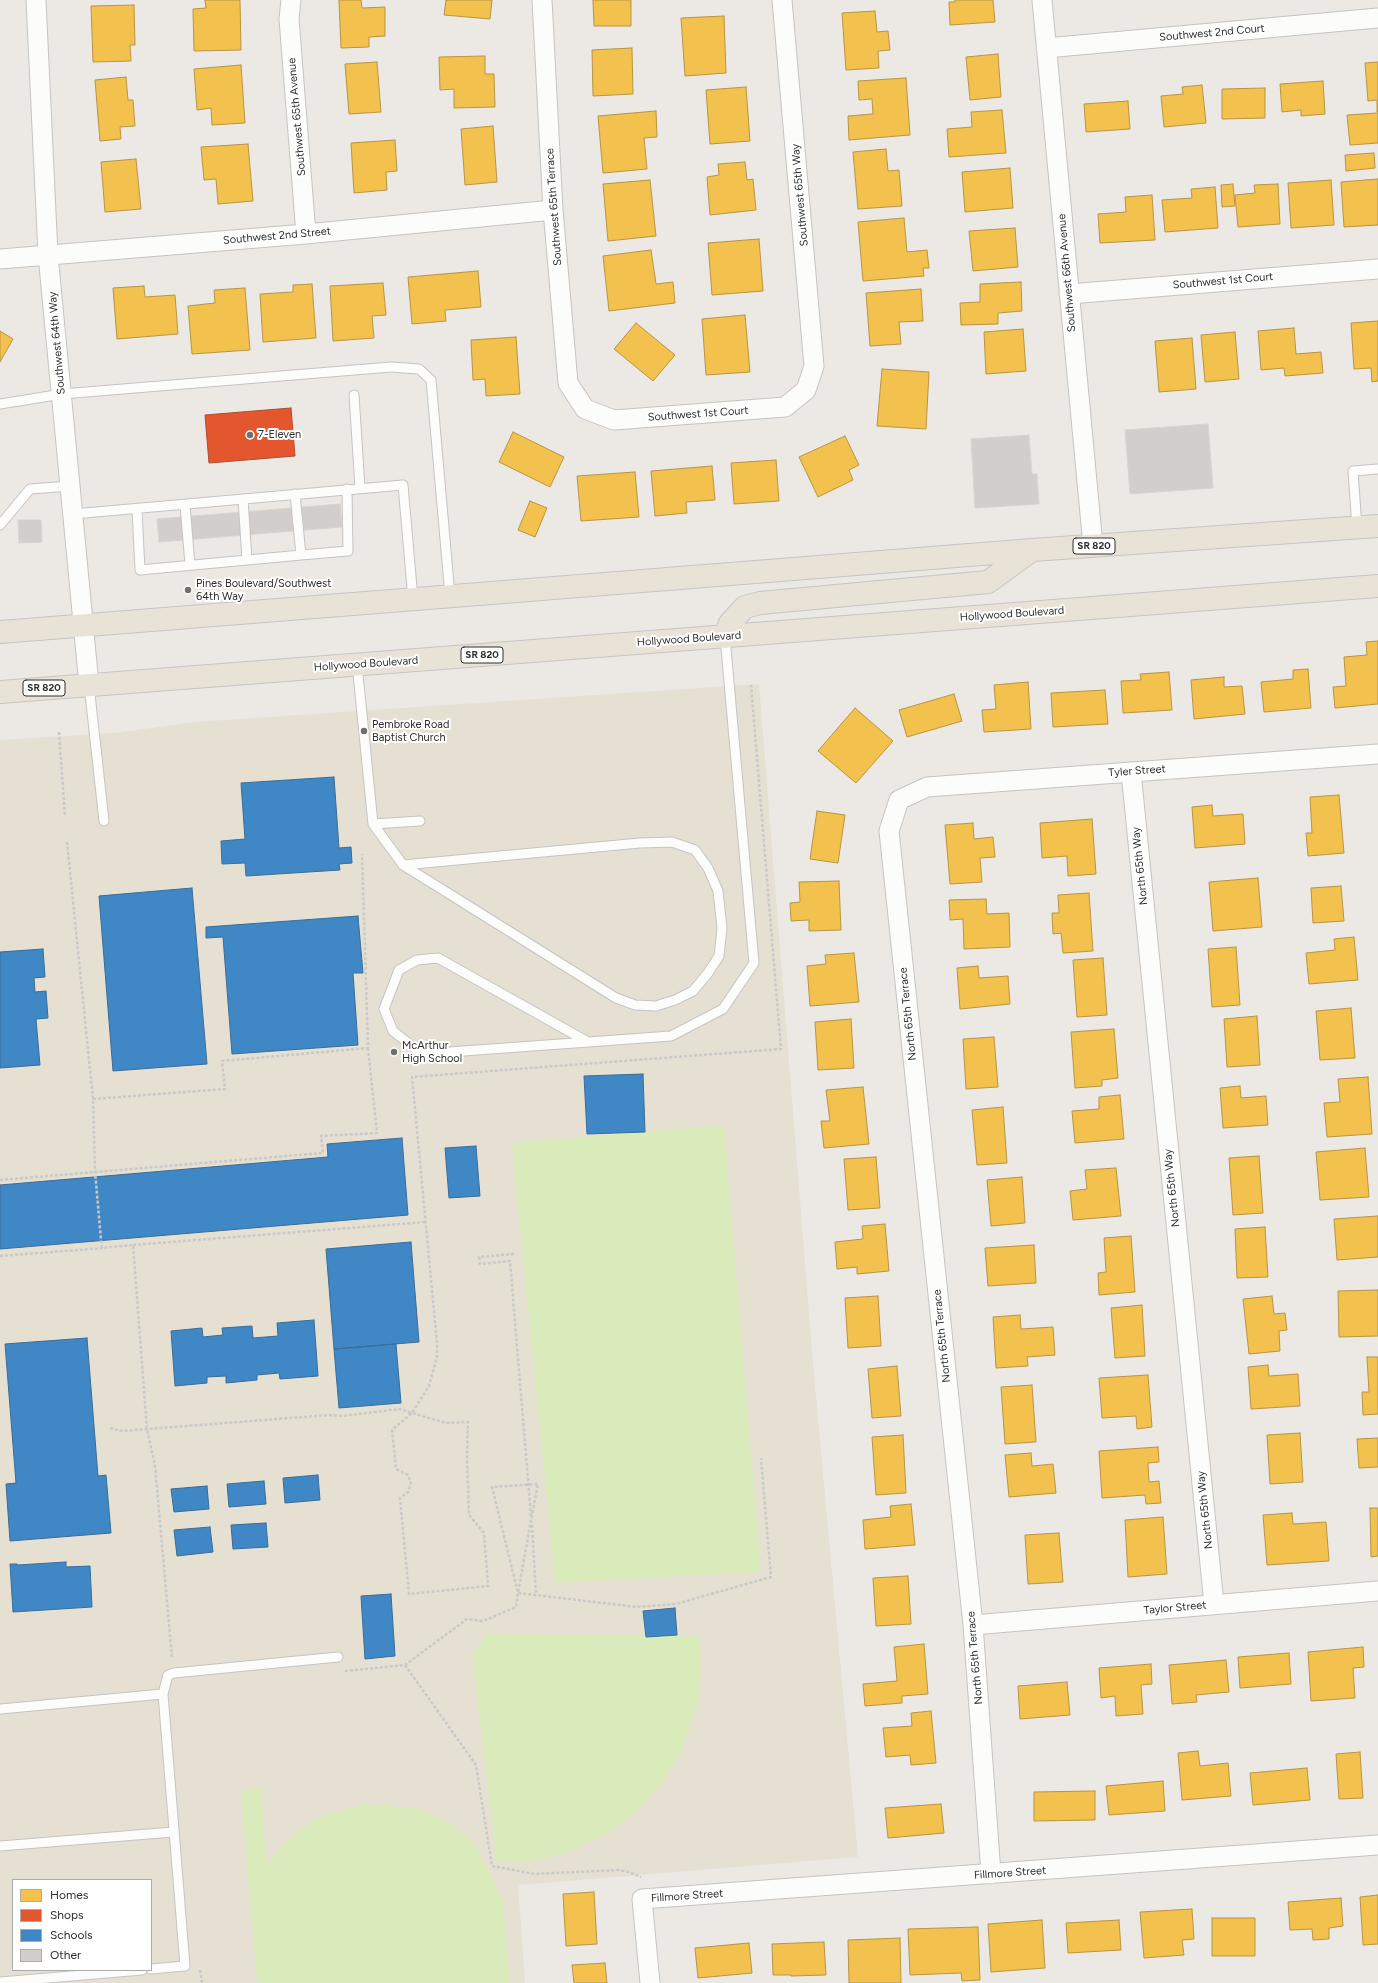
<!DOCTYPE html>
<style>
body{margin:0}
#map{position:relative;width:1378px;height:1983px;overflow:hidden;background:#ece8e4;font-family:Figtree,sans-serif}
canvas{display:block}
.legend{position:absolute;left:12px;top:1879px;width:140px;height:92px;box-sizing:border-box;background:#fff;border:1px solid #ababab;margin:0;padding:5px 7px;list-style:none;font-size:12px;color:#2e2e2e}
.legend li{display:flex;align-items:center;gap:8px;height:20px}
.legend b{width:20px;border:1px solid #ababab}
</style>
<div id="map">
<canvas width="1378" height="1983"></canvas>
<ul class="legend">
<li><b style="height:11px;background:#f2c14e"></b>Homes</li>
<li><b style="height:11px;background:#e4572e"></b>Shops</li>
<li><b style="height:11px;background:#3f88c5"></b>Schools</li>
<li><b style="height:11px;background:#d1cecb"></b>Other</li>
</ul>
</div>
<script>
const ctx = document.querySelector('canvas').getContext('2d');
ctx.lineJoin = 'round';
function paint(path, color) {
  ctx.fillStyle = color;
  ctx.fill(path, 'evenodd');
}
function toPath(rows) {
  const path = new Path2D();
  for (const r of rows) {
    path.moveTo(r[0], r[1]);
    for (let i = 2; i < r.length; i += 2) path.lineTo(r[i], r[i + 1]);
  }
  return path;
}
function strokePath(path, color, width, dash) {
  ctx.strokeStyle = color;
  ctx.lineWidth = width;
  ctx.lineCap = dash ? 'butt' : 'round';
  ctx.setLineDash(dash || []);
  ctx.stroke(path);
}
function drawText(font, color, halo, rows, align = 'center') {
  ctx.font = font + ' Figtree,sans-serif';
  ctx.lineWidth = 4;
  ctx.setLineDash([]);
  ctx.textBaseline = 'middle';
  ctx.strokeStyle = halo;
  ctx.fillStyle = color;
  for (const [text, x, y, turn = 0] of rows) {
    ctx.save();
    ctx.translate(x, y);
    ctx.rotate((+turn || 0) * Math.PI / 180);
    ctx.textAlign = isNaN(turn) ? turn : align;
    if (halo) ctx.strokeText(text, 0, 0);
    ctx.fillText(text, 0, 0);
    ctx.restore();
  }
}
paint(toPath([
 [759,684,813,1364,858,1857,518,1885,525,1983,0,1983,0,740,114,733,195,722],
 [13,1880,151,1880,151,1970,13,1970]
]), '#e6e0d3');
paint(toPath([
 [724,1125,761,1572,555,1583,512,1143],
 [487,1634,700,1635,701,1669,698,1698,692,1723,681,1753,661,1784,637,1811,607,1834,572,1851,535,1860,497,1863,472,1654],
 [261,1789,267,1865,282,1845,317,1817,365,1804,418,1809,450,1823,476,1846,503,1900,510,1983,257,1983,241,1791]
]), '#d9eabb');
const homes = toPath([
 [205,0,240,0,241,50,194,51,193,9,206,8,205,0],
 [339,0,361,0,362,8,385,7,385,36,369,37,369,47,341,48,339,0],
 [446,0,492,0,490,19,444,15,446,0],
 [593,0,631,0,631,26,594,26,593,0],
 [955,0,993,0,995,22,950,25,949,2,955,2,955,0],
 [134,5,135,45,130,45,131,61,93,62,91,6,134,5],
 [875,11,877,32,888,31,890,50,878,51,879,68,846,70,842,13,875,11],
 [724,16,726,73,685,76,681,18,724,16],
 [632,48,633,94,593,96,592,50,632,48],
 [998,54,1001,97,970,100,966,57,998,54],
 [485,56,485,74,494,74,495,107,454,108,454,89,440,90,439,57,485,56],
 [377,62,381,112,349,114,345,64,377,62],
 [1378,62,1378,112,1377,112,1377,100,1368,101,1365,63,1378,62],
 [241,65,245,123,212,125,211,108,197,110,194,69,241,65],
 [126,77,128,100,133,100,135,126,120,127,121,139,100,141,95,80,126,77],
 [906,78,910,135,849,140,848,116,873,114,872,99,859,100,858,81,906,78],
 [1323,81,1325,114,1301,116,1301,110,1282,112,1280,84,1323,81],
 [1202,85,1206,123,1164,127,1161,96,1183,94,1182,87,1202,85],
 [746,87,750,141,710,144,706,90,746,87],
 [1265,88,1265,118,1222,119,1222,89,1265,88],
 [1128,101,1130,129,1086,132,1084,104,1128,101],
 [1002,110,1006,153,949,157,947,129,972,127,971,112,1002,110],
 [656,111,657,137,644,138,647,169,603,173,598,116,656,111],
 [1378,113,1378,143,1350,145,1347,115,1378,113],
 [493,126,497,182,465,185,461,129,493,126],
 [395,140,397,171,386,172,387,190,354,193,351,143,395,140],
 [248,144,253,201,218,204,216,179,204,180,201,147,248,144],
 [886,149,888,171,899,170,902,206,858,209,853,152,886,149],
 [1374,153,1375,168,1346,171,1345,155,1374,153],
 [136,159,141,209,105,212,101,162,136,159],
 [745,162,747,180,753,179,756,210,710,215,707,177,719,175,718,164,745,162],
 [1010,168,1013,208,965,212,962,172,1010,168],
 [1378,179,1378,225,1344,227,1341,182,1378,179],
 [650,180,656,236,608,241,603,184,650,180],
 [1331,180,1334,225,1291,228,1288,183,1331,180],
 [1233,184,1235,206,1222,207,1221,185,1233,184],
 [1278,184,1280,224,1238,227,1235,195,1255,193,1254,185,1278,184],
 [1215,187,1218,228,1165,232,1162,200,1192,198,1191,189,1215,187],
 [1152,195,1155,240,1100,243,1098,214,1126,212,1125,197,1152,195],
 [904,218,907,252,927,250,929,268,923,268,924,276,863,281,858,222,904,218],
 [1015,228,1018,267,973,271,969,231,1015,228],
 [759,239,763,291,712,295,708,243,759,239],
 [651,250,656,284,673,282,675,303,609,311,603,256,651,250],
 [478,271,481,307,445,310,446,321,412,324,408,277,478,271],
 [1021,282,1022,311,998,313,998,324,961,325,960,303,980,302,980,284,1021,282],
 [383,283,386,315,372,316,374,338,333,341,330,286,383,283],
 [312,284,316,338,263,342,260,294,293,292,293,285,312,284],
 [144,286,145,297,175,295,178,334,117,339,113,288,144,286],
 [245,288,250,350,192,354,188,306,215,303,214,290,245,288],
 [921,289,923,321,899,322,901,344,870,346,866,293,921,289],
 [745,315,750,372,706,375,702,319,745,315],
 [1378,321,1378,381,1372,382,1371,368,1354,369,1351,323,1378,321],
 [636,323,675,355,653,381,614,349,636,323],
 [1294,328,1296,354,1321,352,1323,373,1285,376,1284,368,1261,370,1258,331,1294,328],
 [1023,329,1026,371,986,374,984,332,1023,329],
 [0,331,13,339,0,362,0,331],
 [1235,332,1239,379,1205,382,1201,335,1235,332],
 [516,337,520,394,486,396,485,379,473,380,471,340,516,337],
 [1192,338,1196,389,1159,392,1155,341,1192,338],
 [882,369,929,372,926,429,877,426,882,369],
 [513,432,564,457,550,487,499,462,513,432],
 [845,436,859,465,849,470,853,480,818,497,799,457,845,436],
 [776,460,779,501,734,504,731,463,776,460],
 [712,466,715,500,686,502,687,513,655,516,651,471,712,466],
 [635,472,639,517,581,521,577,476,635,472],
 [530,501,547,508,535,537,518,530,530,501],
 [1378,641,1378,704,1335,708,1333,687,1346,686,1344,657,1367,655,1366,642,1378,641],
 [1308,669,1311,708,1264,712,1261,682,1293,679,1293,670,1308,669],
 [1169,672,1172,710,1123,713,1121,681,1141,680,1140,674,1169,672],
 [1224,677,1224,687,1242,686,1245,714,1194,719,1191,680,1224,677],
 [1028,682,1031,729,984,732,982,710,996,709,994,685,1028,682],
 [1105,690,1108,724,1053,727,1051,693,1105,690],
 [954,694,962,721,907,737,899,710,954,694],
 [855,708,893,741,856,783,818,751,855,708],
 [1339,795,1344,853,1308,856,1306,833,1312,833,1310,797,1339,795],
 [1212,805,1213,816,1243,814,1245,844,1195,848,1192,807,1212,805],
 [817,811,845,815,838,863,810,859,817,811],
 [1092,819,1096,874,1068,876,1067,856,1042,858,1040,823,1092,819],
 [973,823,974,839,993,837,995,857,980,858,982,882,950,884,945,825,973,823],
 [1258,878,1262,927,1213,931,1209,882,1258,878],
 [839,881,841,930,809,931,809,920,791,921,790,903,800,902,799,882,839,881],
 [1341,886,1344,921,1313,923,1311,888,1341,886],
 [1089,893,1093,951,1063,953,1061,933,1053,934,1052,913,1059,913,1058,895,1089,893],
 [986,899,987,914,1009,913,1010,947,964,949,963,919,950,920,949,900,986,899],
 [1354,937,1358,980,1309,984,1306,953,1335,950,1334,939,1354,937],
 [1236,947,1240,1005,1212,1007,1208,949,1236,947],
 [854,953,859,1002,810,1006,807,966,826,964,825,955,854,953],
 [1103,958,1107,1015,1077,1017,1073,960,1103,958],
 [978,966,979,978,1008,976,1010,1004,960,1009,957,968,978,966],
 [1351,1008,1355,1058,1320,1060,1316,1011,1351,1008],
 [1257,1016,1260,1065,1227,1067,1224,1019,1257,1016],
 [851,1019,854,1068,818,1070,815,1022,851,1019],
 [1114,1029,1118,1078,1102,1080,1102,1086,1075,1088,1071,1032,1114,1029],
 [994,1037,998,1087,966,1089,963,1039,994,1037],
 [1368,1077,1372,1134,1327,1137,1324,1103,1340,1102,1338,1079,1368,1077],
 [1240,1086,1241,1098,1266,1096,1268,1125,1223,1128,1220,1088,1240,1086],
 [863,1087,869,1144,824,1148,821,1121,830,1121,826,1090,863,1087],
 [1120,1095,1124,1139,1075,1143,1072,1111,1099,1109,1099,1097,1120,1095],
 [1003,1107,1007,1163,977,1165,972,1110,1003,1107],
 [1365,1148,1369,1197,1320,1200,1316,1152,1365,1148],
 [1259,1156,1263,1213,1233,1215,1229,1158,1259,1156],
 [876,1157,880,1208,848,1210,844,1159,876,1157],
 [1116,1168,1121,1216,1073,1220,1070,1191,1087,1189,1085,1170,1116,1168],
 [1022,1177,1025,1223,991,1226,987,1180,1022,1177],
 [1378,1216,1378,1257,1337,1260,1334,1219,1378,1216],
 [885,1224,889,1271,857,1274,857,1267,837,1269,835,1242,863,1239,862,1226,885,1224],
 [1265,1227,1268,1277,1237,1278,1235,1229,1265,1227],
 [1131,1236,1135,1292,1099,1295,1098,1273,1106,1272,1104,1238,1131,1236],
 [1034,1245,1036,1283,988,1286,985,1248,1034,1245],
 [1378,1290,1378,1336,1339,1337,1338,1291,1378,1290],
 [878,1296,881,1346,848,1348,845,1298,878,1296],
 [1272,1296,1274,1314,1285,1313,1287,1330,1279,1331,1280,1351,1249,1354,1243,1299,1272,1296],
 [1142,1305,1145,1356,1115,1358,1111,1308,1142,1305],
 [1020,1315,1021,1329,1053,1327,1055,1355,1027,1357,1028,1366,996,1368,993,1317,1020,1315],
 [1367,1357,1378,1357,1378,1414,1363,1415,1362,1392,1369,1392,1367,1357],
 [1268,1365,1269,1376,1298,1374,1300,1406,1251,1409,1248,1367,1268,1365],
 [897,1366,901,1416,872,1418,868,1369,897,1366],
 [1148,1375,1152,1427,1137,1429,1136,1416,1102,1418,1099,1378,1148,1375],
 [1032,1385,1036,1442,1005,1444,1001,1387,1032,1385],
 [1300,1433,1303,1482,1270,1484,1267,1435,1300,1433],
 [903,1435,906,1493,876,1495,872,1437,903,1435],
 [1378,1438,1378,1467,1359,1468,1357,1439,1378,1438],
 [1158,1447,1159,1462,1148,1463,1149,1482,1159,1481,1161,1503,1146,1504,1145,1495,1102,1498,1099,1451,1158,1447],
 [1031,1453,1032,1466,1053,1464,1056,1493,1009,1497,1005,1455,1031,1453],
 [911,1504,915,1545,865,1549,863,1520,891,1517,890,1506,911,1504],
 [1370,1508,1378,1508,1378,1556,1371,1557,1370,1508],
 [1292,1513,1293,1524,1326,1522,1329,1561,1267,1565,1263,1515,1292,1513],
 [1163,1517,1167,1574,1128,1577,1125,1520,1163,1517],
 [1059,1533,1063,1582,1028,1584,1025,1535,1059,1533],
 [908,1576,911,1624,876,1626,873,1578,908,1576],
 [924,1644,928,1694,902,1696,902,1703,865,1706,863,1684,897,1681,894,1647,924,1644],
 [1363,1647,1364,1667,1353,1668,1355,1698,1311,1701,1308,1652,1363,1647],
 [1289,1653,1291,1684,1240,1688,1238,1657,1289,1653],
 [1226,1660,1229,1692,1196,1695,1197,1702,1172,1704,1169,1665,1226,1660],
 [1151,1664,1152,1684,1141,1685,1143,1714,1116,1716,1115,1696,1101,1698,1099,1668,1151,1664],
 [1067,1682,1070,1715,1020,1719,1018,1686,1067,1682],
 [931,1711,936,1763,911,1765,910,1755,886,1757,883,1728,912,1726,911,1713,931,1711],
 [1198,1751,1200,1766,1228,1763,1231,1796,1182,1800,1178,1753,1198,1751],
 [1360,1752,1363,1798,1339,1799,1336,1754,1360,1752],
 [1307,1768,1310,1800,1253,1805,1250,1773,1307,1768],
 [1163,1781,1165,1811,1109,1815,1106,1786,1163,1781],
 [1095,1791,1095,1820,1034,1821,1034,1792,1095,1791],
 [941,1804,944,1833,888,1838,885,1808,941,1804],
 [594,1892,597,1944,566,1946,563,1894,594,1892],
 [1378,1895,1378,1944,1363,1945,1360,1897,1378,1895],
 [1341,1898,1343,1926,1329,1928,1329,1939,1313,1940,1312,1929,1290,1930,1288,1902,1341,1898],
 [1192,1909,1194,1939,1182,1940,1184,1955,1144,1958,1140,1912,1192,1909],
 [1212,1918,1255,1918,1255,1956,1212,1956,1212,1918],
 [1042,1920,1045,1968,991,1972,988,1924,1042,1920],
 [1119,1920,1121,1950,1068,1953,1066,1923,1119,1920],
 [978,1927,980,1980,962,1981,961,1973,910,1975,908,1929,978,1927],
 [900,1938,901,1983,849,1983,848,1940,900,1938],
 [824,1942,826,1975,791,1976,791,1975,773,1975,772,1944,824,1942],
 [749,1943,752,1973,698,1978,695,1948,749,1943],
 [605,1963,607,1983,574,1983,572,1965,605,1963]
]);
paint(homes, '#f2c14e');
strokePath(homes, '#b79544', 1);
const shops = toPath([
 [291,408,295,456,209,463,205,415,291,408]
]);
paint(shops, '#e4572e');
strokePath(shops, '#ad4b2e', 1);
const schools = toPath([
 [334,777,339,848,351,847,352,863,339,864,340,870,246,876,245,863,222,864,221,841,245,839,241,783,334,777],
 [192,888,207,1064,113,1071,99,896,192,888],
 [358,916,363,973,353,973,358,1045,232,1054,223,937,206,938,206,927,358,916],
 [43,949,45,977,34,978,35,992,46,991,48,1018,36,1019,40,1065,0,1068,0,952,43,949],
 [643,1074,645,1132,587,1134,584,1076,643,1074],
 [402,1138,408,1215,0,1249,0,1185,328,1157,327,1144,402,1138],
 [476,1146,480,1196,449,1198,445,1148,476,1146],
 [411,1242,419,1342,334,1349,326,1249,411,1242],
 [314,1320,318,1376,280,1379,279,1373,257,1375,257,1380,226,1383,226,1376,207,1377,207,1383,175,1386,171,1331,202,1328,203,1337,223,1335,222,1328,252,1326,253,1338,278,1336,277,1323,314,1320],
 [87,1338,98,1476,106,1475,111,1533,10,1541,6,1484,16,1483,5,1344,87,1338],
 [396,1344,401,1403,339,1408,334,1349,396,1344],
 [318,1475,320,1500,285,1503,283,1478,318,1475],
 [264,1481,266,1504,229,1507,227,1484,264,1481],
 [207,1486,209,1509,174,1512,171,1489,207,1486],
 [266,1523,268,1547,233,1549,231,1525,266,1523],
 [210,1527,213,1552,177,1556,174,1530,210,1527],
 [66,1562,66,1567,90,1566,92,1607,13,1612,10,1564,17,1564,18,1565,66,1562],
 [391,1594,395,1656,365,1659,361,1596,391,1594],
 [675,1608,677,1635,646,1637,643,1611,675,1608]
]);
paint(schools, '#3f88c5');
strokePath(schools, '#3a6d98', 1);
const building = toPath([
 [1208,424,1213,488,1130,494,1125,430,1208,424],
 [1029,435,1032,474,1037,474,1039,504,975,508,971,439,1029,435],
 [340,504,342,527,159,542,157,519,340,504],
 [18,520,41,520,42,542,19,543,18,520]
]);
paint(building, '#d1cecb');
strokePath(building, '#d7d4d0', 1);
const service = toPath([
 [354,395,360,488],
 [0,404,62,394,391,367,419,369,431,380,450,596],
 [295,494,301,555],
 [243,499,247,560],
 [185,505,190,565],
 [137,510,140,570,301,555,348,551,347,489],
 [73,514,403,485,413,599],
 [0,525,30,489,70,486],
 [1357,528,1353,471,1378,469],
 [357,664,373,824,403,865,616,998,635,1005,656,1006,675,1000,693,991,708,973,719,956,722,928,718,891,708,868,695,850,672,842,640,843,403,865],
 [89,685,104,821],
 [373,824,420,821],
 [588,1042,422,1054,393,1031,384,1009,399,970,417,960,438,958,588,1042,671,1036,723,1009,754,963,725,637],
 [163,1694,168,1675,174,1673,338,1657],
 [0,1709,163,1694,185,1966,151,1969],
 [0,1846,173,1832],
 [0,1982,142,1970]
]);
const minor = toPath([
 [36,0,48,255,89,685],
 [291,0,289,19,306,234],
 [542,0,553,210,568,383,585,409,614,420,785,407,806,390,814,366,782,0],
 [1042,0,1093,546],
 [1046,48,1378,18],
 [0,259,306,234,553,210],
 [1069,294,1378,269],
 [1131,772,1214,1604],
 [973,1625,1378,1591],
 [991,1874,973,1625,889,831,899,800,927,787,1378,754],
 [650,1983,642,1899,1378,1845]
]);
const trunk = toPath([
 [0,632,1032,550,1378,526],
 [725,637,730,623,745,607,760,603,988,582,1032,550],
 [0,692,1378,586]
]);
strokePath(service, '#c5c4c5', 11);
strokePath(minor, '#c5c4c5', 21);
strokePath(trunk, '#c6c5c4', 24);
strokePath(toPath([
 [59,732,65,817],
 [67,842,93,1099,95,1171,101,1240,102,1248,133,1245,147,1429,155,1466,172,1658],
 [93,1099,225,1089,222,1061,368,1048,362,854],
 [0,1180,323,1153,321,1136,377,1133,368,1048],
 [133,1245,426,1222],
 [514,1254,479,1257,480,1264,510,1261,531,1516],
 [0,1256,104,1248],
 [110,1428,122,1431,329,1415,342,1416,400,1409,412,1413,446,1423,468,1422,467,1458,469,1515,484,1533,488,1586,409,1594,400,1498,408,1492,411,1483,408,1475,396,1469,392,1430,412,1413,429,1386,437,1357,437,1343,412,1077,781,1049,751,685],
 [532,1525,536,1595],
 [405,1665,476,1765,492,1866,535,1874,619,1870,629,1872,641,1877],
 [345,1671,405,1665,467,1619,483,1621,516,1607,518,1593,531,1520,538,1484,492,1487,518,1593,637,1607,676,1604,771,1577,761,1458],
 [200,1970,202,1983]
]), '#c9c9c8', 2.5, [3, 2]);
strokePath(service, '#fcfcfb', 9);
strokePath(minor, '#fcfcfb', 19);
strokePath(trunk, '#e9e2d6', 22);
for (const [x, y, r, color] of [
 [250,435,4,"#706f6e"],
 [188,590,4,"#706f6e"],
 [364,731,4,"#706f6e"],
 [394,1052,4,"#706f6e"]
]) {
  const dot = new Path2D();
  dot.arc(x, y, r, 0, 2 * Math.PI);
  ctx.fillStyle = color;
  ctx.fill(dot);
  strokePath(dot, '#fff', 1.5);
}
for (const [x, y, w] of [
 [1094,546,42],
 [482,655,42],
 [44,688,42]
]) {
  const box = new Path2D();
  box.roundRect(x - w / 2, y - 8, w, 16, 3);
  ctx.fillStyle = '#fff';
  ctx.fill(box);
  strokePath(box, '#2e2e2e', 1);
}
drawText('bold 10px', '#2e2e2e', null, [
 ["SR 820",1094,546],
 ["SR 820",482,655],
 ["SR 820",44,688]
]);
drawText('11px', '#2e2e2e', '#fff', [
 ["Southwest 2nd Court",1212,33,-5],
 ["Southwest 65th Avenue",297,117,-95],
 ["Southwest 65th Way",800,195,-95],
 ["Southwest 65th Terrace",554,207,-94],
 ["Southwest 2nd Street",277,236,-5],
 ["Southwest 66th Avenue",1067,273,-95],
 ["Southwest 1st Court",1223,281,-5],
 ["Southwest 64th Way",57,343,-95],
 ["Southwest 1st Court",698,414,-4],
 ["Hollywood Boulevard",1012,614,-4],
 ["Hollywood Boulevard",689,639,-4],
 ["Hollywood Boulevard",366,664,-4],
 ["Tyler Street",1137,771,-4],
 ["North 65th Way",1140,866,-96],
 ["North 65th Terrace",908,1014,-96],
 ["North 65th Way",1172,1188,-96],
 ["North 65th Terrace",942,1336,-96],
 ["North 65th Way",1205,1510,-96],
 ["Taylor Street",1175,1608,-5],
 ["North 65th Terrace",975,1658,-95],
 ["Fillmore Street",1010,1873,-4],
 ["Fillmore Street",687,1896,-4]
]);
drawText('11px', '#2e2e2e', '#fff', [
 ["7-Eleven",258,435],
 ["Pines Boulevard/Southwest",196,584],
 ["64th Way",196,597],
 ["Pembroke Road",372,725],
 ["Baptist Church",372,738],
 ["McArthur",402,1046],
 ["High School",402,1059]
], 'left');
</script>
